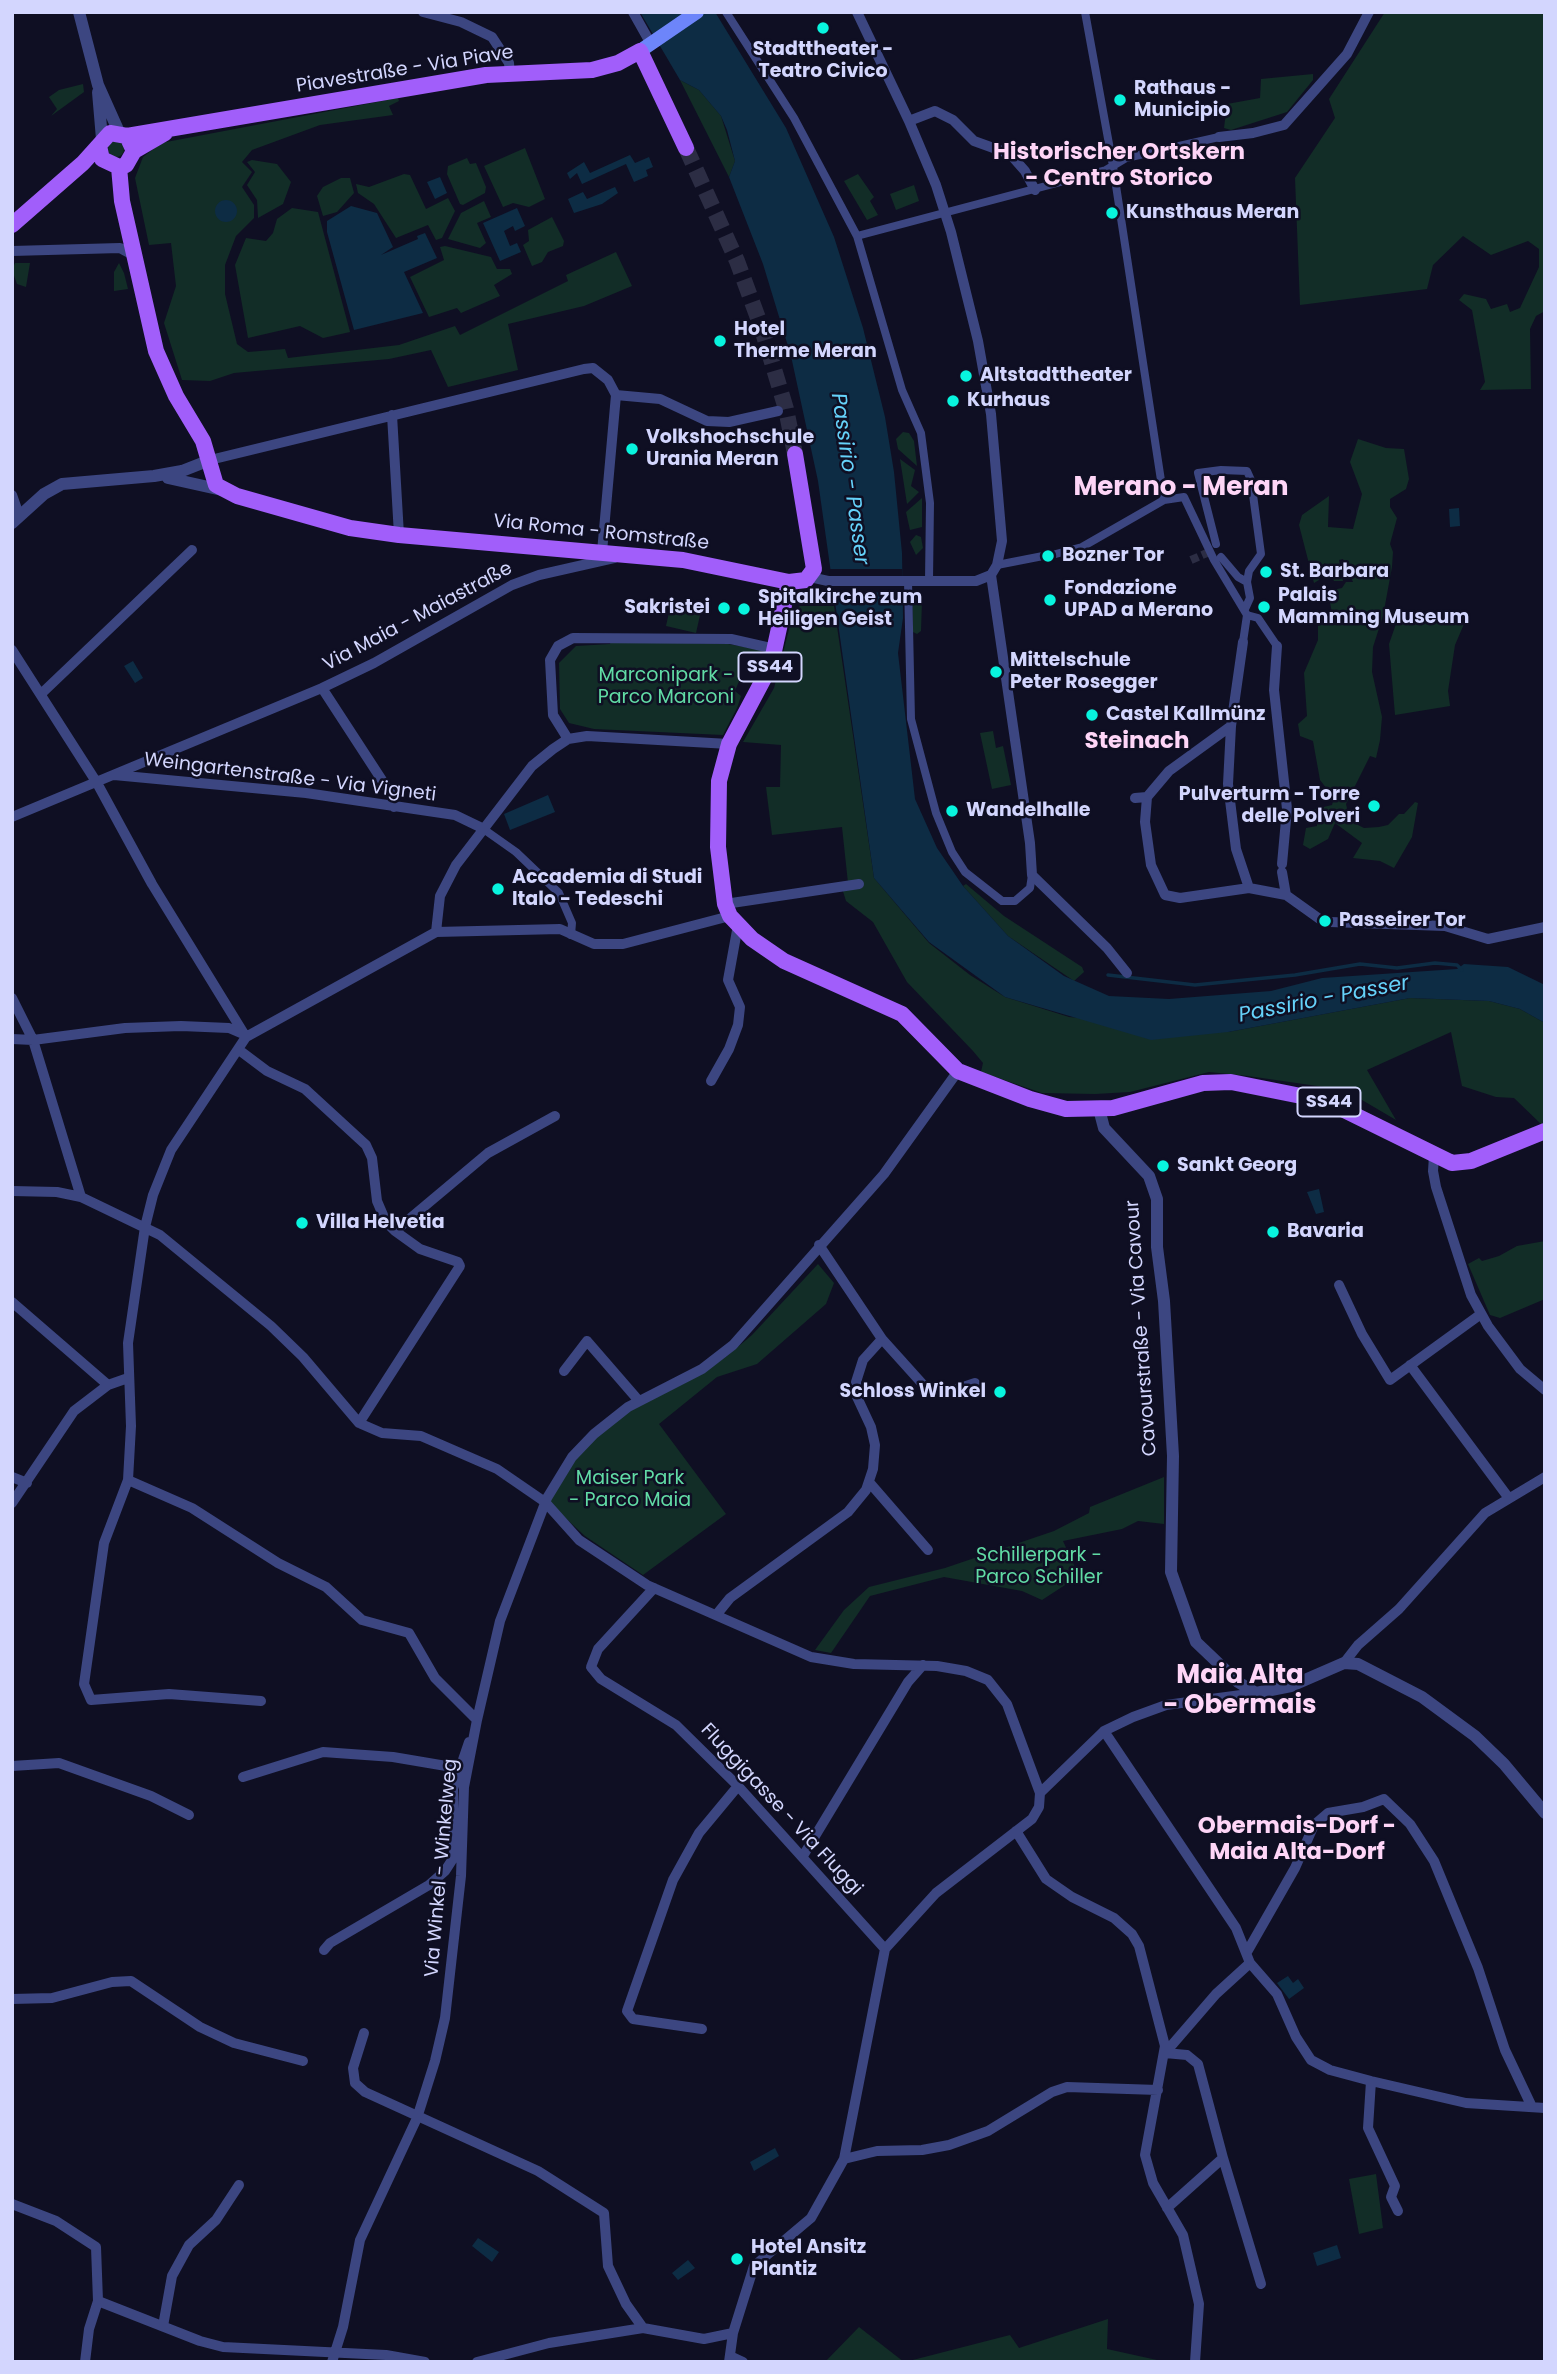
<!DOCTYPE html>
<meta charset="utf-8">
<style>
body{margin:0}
#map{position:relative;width:1557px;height:2374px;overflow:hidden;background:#0f0f23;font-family:Poppins,sans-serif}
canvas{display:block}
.frame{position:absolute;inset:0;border:14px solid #d3d6fe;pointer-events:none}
</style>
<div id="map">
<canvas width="1557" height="2374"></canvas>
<div class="frame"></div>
</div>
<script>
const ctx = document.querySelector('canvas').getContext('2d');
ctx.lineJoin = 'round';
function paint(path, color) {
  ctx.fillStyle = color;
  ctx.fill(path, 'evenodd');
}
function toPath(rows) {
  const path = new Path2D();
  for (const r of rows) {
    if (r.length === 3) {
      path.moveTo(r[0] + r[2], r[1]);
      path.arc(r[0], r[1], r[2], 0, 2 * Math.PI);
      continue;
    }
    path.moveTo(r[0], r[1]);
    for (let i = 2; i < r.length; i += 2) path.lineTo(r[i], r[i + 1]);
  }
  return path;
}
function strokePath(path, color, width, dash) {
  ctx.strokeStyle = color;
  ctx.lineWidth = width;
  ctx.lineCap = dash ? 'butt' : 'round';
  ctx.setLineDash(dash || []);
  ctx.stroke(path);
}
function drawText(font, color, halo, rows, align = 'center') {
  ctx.font = font + ' Poppins,sans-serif';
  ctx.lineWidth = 5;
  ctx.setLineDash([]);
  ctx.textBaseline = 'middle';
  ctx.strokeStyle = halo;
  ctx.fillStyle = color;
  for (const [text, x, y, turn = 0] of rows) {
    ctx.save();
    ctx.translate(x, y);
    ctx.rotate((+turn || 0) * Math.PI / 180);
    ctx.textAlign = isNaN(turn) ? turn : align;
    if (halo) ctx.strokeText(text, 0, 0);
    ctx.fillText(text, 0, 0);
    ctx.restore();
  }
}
paint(toPath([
 [1385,12,1545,12,1545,311,1536,316,1530,329,1531,389,1480,390,1485,382,1472,310,1459,300,1464,294,1486,299,1491,309,1507,304,1510,312,1520,308,1539,267,1539,249,1528,241,1491,255,1463,236,1433,265,1427,289,1300,305,1295,178,1335,118,1329,99],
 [1313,74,1313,80,1287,112,1231,130,1224,128,1227,104,1260,98,1261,79],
 [680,80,699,90,721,116,735,161,729,177],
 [83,84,84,92,51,116,57,109,49,97,59,90],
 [398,98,399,101,389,106,393,115,320,125,252,150,242,162,252,172,242,187,254,205,254,218,236,236,225,265,225,294,237,344,248,352,285,349,288,358,399,345,455,326,460,335,568,281,566,275,616,252,632,286,584,306,508,324,518,370,448,387,431,350,389,359,234,373,210,381,182,380,164,323,176,286,171,243,149,245,135,178,143,157,161,143],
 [116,149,8],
 [525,148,545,199,529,207,513,203,503,207,484,166],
 [467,158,470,164,476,163,486,187,485,193,463,205,460,204,447,174,448,166],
 [252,160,277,164,291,182,283,204,258,218,257,200,247,185,255,172,247,162],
 [404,174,410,175,426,209,448,198,455,211,442,238,436,240,428,225,396,238,374,204,358,193,356,184,369,187],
 [858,174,874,197,870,201,878,215,867,220,844,181],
 [341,178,350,178,354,193,337,212,323,216,317,196,323,187],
 [914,185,919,201,896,210,890,194],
 [484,201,491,217,477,223,486,243,480,248,448,239,461,213],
 [292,208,318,212,350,332,323,338,300,326,248,338,235,265,246,238,266,241,273,233,277,219],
 [552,217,564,241,563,246,548,252,542,262,532,266,523,245,529,241,528,230],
 [445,246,491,257,497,269,510,269,512,274,494,285,500,296,461,313,457,308,429,317,410,277,444,260,440,247],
 [15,263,30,263,26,287,17,284,12,270],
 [119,263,124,273,128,289,114,291,114,272],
 [903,432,909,433,914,441,917,466,898,449,896,439],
 [1358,439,1386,448,1404,449,1409,479,1406,489,1390,499,1390,507,1397,518,1390,544,1393,552,1392,567,1383,616,1373,647,1372,672,1382,717,1380,740,1376,758,1370,756,1346,804,1350,821,1364,828,1379,827,1388,825,1399,814,1404,814,1415,802,1418,803,1412,837,1394,868,1380,861,1353,858,1362,843,1335,823,1328,839,1310,849,1303,845,1306,828,1317,826,1317,816,1310,816,1311,810,1332,805,1334,798,1320,780,1313,741,1300,736,1298,724,1307,716,1304,673,1318,640,1318,626,1333,619,1328,591,1342,588,1346,582,1353,582,1343,559,1339,560,1343,581,1334,581,1325,563,1321,566,1319,580,1314,583,1299,525,1302,515,1329,496,1328,527,1353,529,1362,494,1350,462],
 [900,459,915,470,911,486,919,492,907,504],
 [922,498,922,527,910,530,906,512],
 [916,535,921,537,923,548,916,555,910,542],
 [918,596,922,601,921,631,917,634,913,632,912,600],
 [800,606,834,606,874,878,929,943,970,975,1005,997,1069,1017,1228,1032,1410,998,1489,1001,1520,1009,1545,1023,1545,1124,1542,1125,1514,1098,1496,1097,1462,1086,1451,1032,1367,1070,1396,1120,1345,1090,1248,1076,1209,1072,1130,1092,1095,1094,1042,1093,981,1072,983,1063,973,1051,907,982,873,922,846,901,841,885,848,883,842,827,772,835,766,787,780,787,781,745,743,742,774,688,794,610],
 [670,608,700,615,696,633,666,626],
 [1397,621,1445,621,1464,624,1455,645,1448,691,1450,706,1395,715,1389,644],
 [611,641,728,644,762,650,756,668,750,666,744,669,735,691,741,696,737,708,723,735,594,729,569,723,560,709,559,663,576,646,610,644],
 [993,731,996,748,1003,746,1011,785,992,789,980,733],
 [966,884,1004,916,1082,967,1084,972,1074,981,1008,936,963,886],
 [1545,1241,1545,1299,1500,1318,1490,1315,1468,1264,1479,1258,1482,1261,1499,1256,1517,1246],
 [818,1264,834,1283,826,1304,757,1364,717,1377,659,1424,726,1514,643,1575,585,1536,547,1501,573,1458,629,1409,704,1372,727,1356,752,1335],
 [1164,1477,1164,1524,1138,1521,1122,1529,1063,1541,1079,1576,1042,1600,1022,1591,944,1577,870,1596,831,1653,815,1650,844,1610,869,1587,945,1568,1054,1531,1089,1513,1090,1507],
 [1376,2174,1383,2228,1359,2234,1349,2179],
 [1108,2319,1107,2349,1166,2362,905,2362,1010,2335,1019,2348],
 [859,2327,904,2362,825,2362]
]), '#122d27');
paint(toPath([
 [640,12,715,12,786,128,834,237,863,328,885,417,894,472,902,553,903,618,898,653,915,799,937,848,963,886,1008,936,1064,976,1109,996,1169,999,1271,991,1322,978,1457,969,1464,964,1508,967,1545,985,1545,1023,1520,1009,1489,1001,1410,998,1228,1032,1151,1040,1005,997,929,942,874,878,818,481,791,356,763,264,729,177,735,161,727,130,721,116,699,90,680,80],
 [630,155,635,163,649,157,653,167,646,170,648,176,634,182,626,164,582,184,577,173,570,179,567,173,584,162,590,173],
 [440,177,447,193,435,199,427,182],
 [615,187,618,193,602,204,574,213,568,199,583,192,587,199],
 [226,211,11],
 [351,206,377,213,393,247,381,255,418,239,417,236,425,233,437,258,404,272,423,313,354,330,327,232,327,221],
 [517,208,525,226,515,231,513,226,504,231,510,246,517,243,521,252,500,261,483,223],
 [1459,508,1460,526,1450,527,1449,509],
 [133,661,143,678,135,683,124,666],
 [548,795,555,812,510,830,504,814],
 [1319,1189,1324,1212,1316,1214,1307,1192],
 [1288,1976,1293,1983,1298,1979,1304,1988,1289,1999,1277,1983],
 [775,2148,779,2156,754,2171,750,2162],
 [478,2238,499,2252,492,2262,472,2246],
 [1337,2245,1341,2258,1317,2266,1313,2253],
 [688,2260,695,2268,678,2280,672,2273]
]), '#0d2c44');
paint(toPath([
 [829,569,902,569,904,592,833,593]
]), '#0f0f23');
strokePath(toPath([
 [1108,975,1195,985,1295,975,1360,964,1397,968,1435,963,1457,965,1462,970]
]), '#0d2c44', 3.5);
strokePath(toPath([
 [1191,560,1207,553]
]), '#2c2d44', 8, [8, 4]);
strokePath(toPath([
 [686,148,737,261,762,329,786,409,795,454]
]), '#2c2d44', 16, [16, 8]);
strokePath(toPath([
 [726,12,794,118,857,236,902,390,921,433,930,503,929,580],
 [1085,12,1113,166,1164,500],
 [857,236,1106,170,1126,158,1219,137],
 [1216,544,1198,473,1221,470,1247,471,1251,480,1261,554,1249,571,1247,582,1250,598,1245,609],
 [1052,555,1082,547,1164,500,1184,497,1214,560,1247,615],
 [1221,557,1238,577,1247,582],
 [997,565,1043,556],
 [908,581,911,719,936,813,952,852,965,872,1002,901,1015,901,1030,888,1032,875],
 [1247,615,1258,618,1277,646],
 [1243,642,1247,615],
 [482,828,516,852,559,893,572,923,571,935]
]), '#3c4681', 8);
strokePath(toPath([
 [423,12,461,22,492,37,509,63,510,74],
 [633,12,651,44],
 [909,121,935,111,953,120,974,141,1010,154,1025,171,1035,190],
 [1219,137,1253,133,1284,125,1347,54,1369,12],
 [12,251,120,248,135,256],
 [616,395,660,399,707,421,729,422,778,411],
 [392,415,399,535],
 [210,460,584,369,593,368,608,380,616,395],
 [12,495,19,515],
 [602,552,616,395],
 [991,575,1030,843,1032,875,1107,948,1127,973],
 [810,577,828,581,976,581,991,575,997,565,1002,541,991,414,978,341,951,232,936,185,909,121,857,12],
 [1243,642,1231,726,1228,784,1236,849,1249,888],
 [1277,646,1274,690,1287,809,1282,864],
 [12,650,97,783,152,884,246,1037],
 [322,688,391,794,394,807],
 [41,694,192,550],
 [568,739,553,715,550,660,558,646,573,638,731,639,775,649],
 [114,775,306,793,455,815,482,828],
 [1147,797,1145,822,1151,865,1165,895,1180,898,1249,888,1286,895,1321,920],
 [1135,798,1147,797,1169,771,1231,726],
 [12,817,322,688,374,663,512,585,539,575,614,558],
 [1282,872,1286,895],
 [725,904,859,884],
 [1330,922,1445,926,1488,939,1545,927],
 [436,932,440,896,456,865,532,766,553,749,568,739,587,736,729,744],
 [12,998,33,1040,81,1197],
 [12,1039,33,1040,125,1028,181,1026,229,1028,243,1034],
 [239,1050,267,1071,305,1089,366,1145,372,1158,377,1201,386,1222,395,1231,488,1153,555,1116],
 [711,1081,729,1049,738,1025,740,1007,728,980,738,925],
 [1434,1156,1433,1171,1436,1187,1471,1295,1488,1326,1520,1369,1545,1390],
 [12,1191,57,1192,81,1197,160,1235,271,1326,303,1357,359,1423,382,1433,421,1436,497,1469,545,1502,579,1540,647,1585,811,1657,854,1664,937,1666,966,1671,988,1680,1007,1704,1040,1793,1039,1807,1032,1819,936,1893,885,1949,844,2159,811,2218,754,2266,733,2333,729,2362],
 [819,1245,882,1339,927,1389,948,1392,975,1383],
 [1339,1285,1362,1334,1390,1380,1481,1314],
 [12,1302,108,1385],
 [1410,1365,1508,1497],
 [564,1371,587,1341,639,1401],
 [359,1423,460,1266,458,1262,420,1249,395,1231],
 [12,1477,27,1483],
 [128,1480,192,1508,278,1563,326,1587,362,1620,409,1633,435,1678,477,1720],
 [869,1482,928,1550],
 [12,1503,74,1411,108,1385,128,1378],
 [654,1588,598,1649,591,1667,601,1679,676,1725,738,1786,885,1949],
 [717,1614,730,1598,848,1512,866,1490,873,1469,875,1445,871,1427,857,1397,856,1382,863,1360,882,1339],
 [1344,1663,1358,1645,1399,1609,1485,1513,1545,1477],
 [261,1701,169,1694,91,1700,84,1684,104,1543,128,1480,131,1426,128,1343,145,1227,153,1195,171,1150,246,1037,436,932,560,929,594,944,623,944,730,916],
 [1104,1731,1236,1928,1250,1963,1277,1994,1296,2037,1311,2060,1330,2070,1371,2081,1466,2103,1545,2108],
 [12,1766,59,1763,151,1796,189,1815],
 [243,1777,323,1752,393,1757,458,1768],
 [1040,1793,1104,1731,1133,1717,1166,1705,1256,1693],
 [1016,1831,1046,1879,1072,1897,1114,1918,1132,1934,1139,1946,1165,2046,1145,2155,1153,2183,1183,2235,1199,2304,1195,2362],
 [803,1856,908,1682,923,1665],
 [324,1950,330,1943,429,1885,445,1871,454,1857,453,1789,469,1742],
 [1247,1952,1295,1868,1314,1825,1328,1813,1363,1807,1384,1799,1410,1824,1434,1861,1478,1968,1505,2050,1532,2107],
 [12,1999,52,1998,112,1982,131,1981,200,2027,234,2043,303,2061],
 [702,2029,633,2019,627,2011,673,1880,699,1833,738,1786],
 [364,2033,353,2068,355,2083,365,2092,538,2171,604,2213,608,2266,626,2304,643,2328],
 [1165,2053,1187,2055,1198,2064,1223,2158,1167,2208],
 [1165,2053,1216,1994,1250,1963],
 [1371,2081,1368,2128,1395,2186,1391,2197,1398,2211],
 [1223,2158,1261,2284],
 [844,2159,877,2151,922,2150,949,2145,988,2131,1052,2092,1067,2087,1158,2090],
 [12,2204,56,2221,96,2247,98,2301,89,2329,85,2362],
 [98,2301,200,2341,223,2347,386,2355,425,2362],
 [163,2326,172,2276,189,2245,216,2220,239,2185],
 [730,2356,743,2362],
 [332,2362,343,2327,360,2240,417,2118,435,2061,445,2018,461,1876,464,1787,477,1720,500,1621,547,1498,572,1457,594,1434,628,1407,702,1369,733,1345,884,1174,958,1071],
 [477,2362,549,2343,643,2328,704,2339,733,2333]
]), '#3c4681', 10);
strokePath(toPath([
 [79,12,98,85,119,132],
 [98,92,102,139],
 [168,478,222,490],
 [12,523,44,494,62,484,154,476,182,471,210,460],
 [1099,1109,1104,1128,1149,1176,1157,1199,1157,1247,1164,1301,1173,1456,1171,1572,1196,1642,1238,1682,1256,1693,1291,1686,1344,1663,1358,1664,1422,1697,1475,1736,1504,1764,1545,1813]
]), '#3c4681', 12);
strokePath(toPath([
 [640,51,697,12]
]), '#6d85fa', 14);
strokePath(toPath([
 [127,136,486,75,592,70,618,63,640,51,686,148],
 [99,146,102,159,119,167,126,165,134,151,165,133],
 [119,167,122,201,156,351,176,396,203,441,216,485,237,496,350,528,399,535,683,560,789,582,806,580,814,569,795,454],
 [12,225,83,163,110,133,127,136,134,151],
 [789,582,771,665,729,744,719,781,718,847,725,904,730,916,752,939,784,961,902,1014,958,1071,1030,1099,1066,1109,1113,1108,1203,1083,1231,1082,1326,1101,1452,1163,1471,1161,1545,1131]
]), '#a15efa', 16);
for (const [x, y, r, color] of [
 [823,28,7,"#08f4de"],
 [1120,100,7,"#08f4de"],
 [1112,213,7,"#08f4de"],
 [720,341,7,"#08f4de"],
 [966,376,7,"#08f4de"],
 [953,401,7,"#08f4de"],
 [632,449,7,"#08f4de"],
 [1048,556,7,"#08f4de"],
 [1266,572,7,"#08f4de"],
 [1050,600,7,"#08f4de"],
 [1264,607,7,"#08f4de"],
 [724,608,7,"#08f4de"],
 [744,609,7,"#08f4de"],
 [996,672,7,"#08f4de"],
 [1092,715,7,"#08f4de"],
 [1374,806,7,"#08f4de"],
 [952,811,7,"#08f4de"],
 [498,889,7,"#08f4de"],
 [1325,921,7,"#08f4de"],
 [1163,1166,7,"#08f4de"],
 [302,1223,7,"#08f4de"],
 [1273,1232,7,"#08f4de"],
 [1000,1392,7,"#08f4de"],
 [737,2259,7,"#08f4de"]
]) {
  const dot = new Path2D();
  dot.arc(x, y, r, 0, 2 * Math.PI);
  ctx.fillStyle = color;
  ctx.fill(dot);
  strokePath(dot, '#0f0f23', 2.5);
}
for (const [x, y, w] of [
 [770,667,63],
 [1329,1102,63]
]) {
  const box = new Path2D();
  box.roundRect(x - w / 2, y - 14.5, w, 29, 5);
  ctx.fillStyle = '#0f0f23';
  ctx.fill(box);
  strokePath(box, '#d3d6fe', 2);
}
drawText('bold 18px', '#d3d6fe', null, [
 ["SS44",770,667],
 ["SS44",1329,1102]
]);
drawText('bold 19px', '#d3d6fe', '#0f0f23', [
 ["Stadttheater -",823,50,"center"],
 ["Teatro Civico",823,72,"center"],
 ["Rathaus -",1134,89],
 ["Municipio",1134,111],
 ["Kunsthaus Meran",1126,213],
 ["Hotel",734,330],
 ["Therme Meran",734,352],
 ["Altstadttheater",980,376],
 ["Kurhaus",967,401],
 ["Volkshochschule",646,438],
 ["Urania Meran",646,460],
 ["Bozner Tor",1062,556],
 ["St. Barbara",1280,572],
 ["Fondazione",1064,589],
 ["UPAD a Merano",1064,611],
 ["Palais",1278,596],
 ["Mamming Museum",1278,618],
 ["Spitalkirche zum",758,598],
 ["Heiligen Geist",758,620],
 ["Sakristei",710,608,"right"],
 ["Mittelschule",1010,661],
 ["Peter Rosegger",1010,683],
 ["Castel Kallmünz",1106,715],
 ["Pulverturm - Torre",1360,795,"right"],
 ["delle Polveri",1360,817,"right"],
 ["Wandelhalle",966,811],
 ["Accademia di Studi",512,878],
 ["Italo - Tedeschi",512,900],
 ["Passeirer Tor",1339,921],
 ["Sankt Georg",1177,1166],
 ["Villa Helvetia",316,1223],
 ["Bavaria",1287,1232],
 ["Schloss Winkel",986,1392,"right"],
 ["Hotel Ansitz",751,2248],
 ["Plantiz",751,2270]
], 'left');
drawText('19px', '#d3d6fe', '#0f0f23', [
 ["Piavestraße - Via Piave",405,70,-9],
 ["Via Roma - Romstraße",601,533,6],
 ["Via Maia - Maiastraße",418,617,-28],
 ["Weingartenstraße - Via Vigneti",290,778,7],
 ["Cavourstraße - Via Cavour",1142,1328,-94],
 ["Fluggigasse - Via Fluggi",781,1810,47],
 ["Via Winkel - Winkelweg",442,1868,-85]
]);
drawText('19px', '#61dba5', '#0f0f23', [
 ["Marconipark -",666,676],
 ["Parco Marconi",666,698],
 ["Maiser Park",630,1479],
 ["- Parco Maia",630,1501],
 ["Schillerpark -",1039,1556],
 ["Parco Schiller",1039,1578]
]);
drawText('italic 21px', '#65d2fa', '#0f0f23', [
 ["Passirio - Passer",849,479,82],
 ["Passirio - Passer",1324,1000,-11]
]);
drawText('bold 23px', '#fed5f7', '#0f0f23', [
 ["Historischer Ortskern",1119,153],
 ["- Centro Storico",1119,179],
 ["Steinach",1137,742],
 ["Obermais-Dorf -",1297,1827],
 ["Maia Alta-Dorf",1297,1853]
]);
drawText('bold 26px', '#fed5f7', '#0f0f23', [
 ["Merano - Meran",1181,488],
 ["Maia Alta",1240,1676],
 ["- Obermais",1240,1706]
]);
</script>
